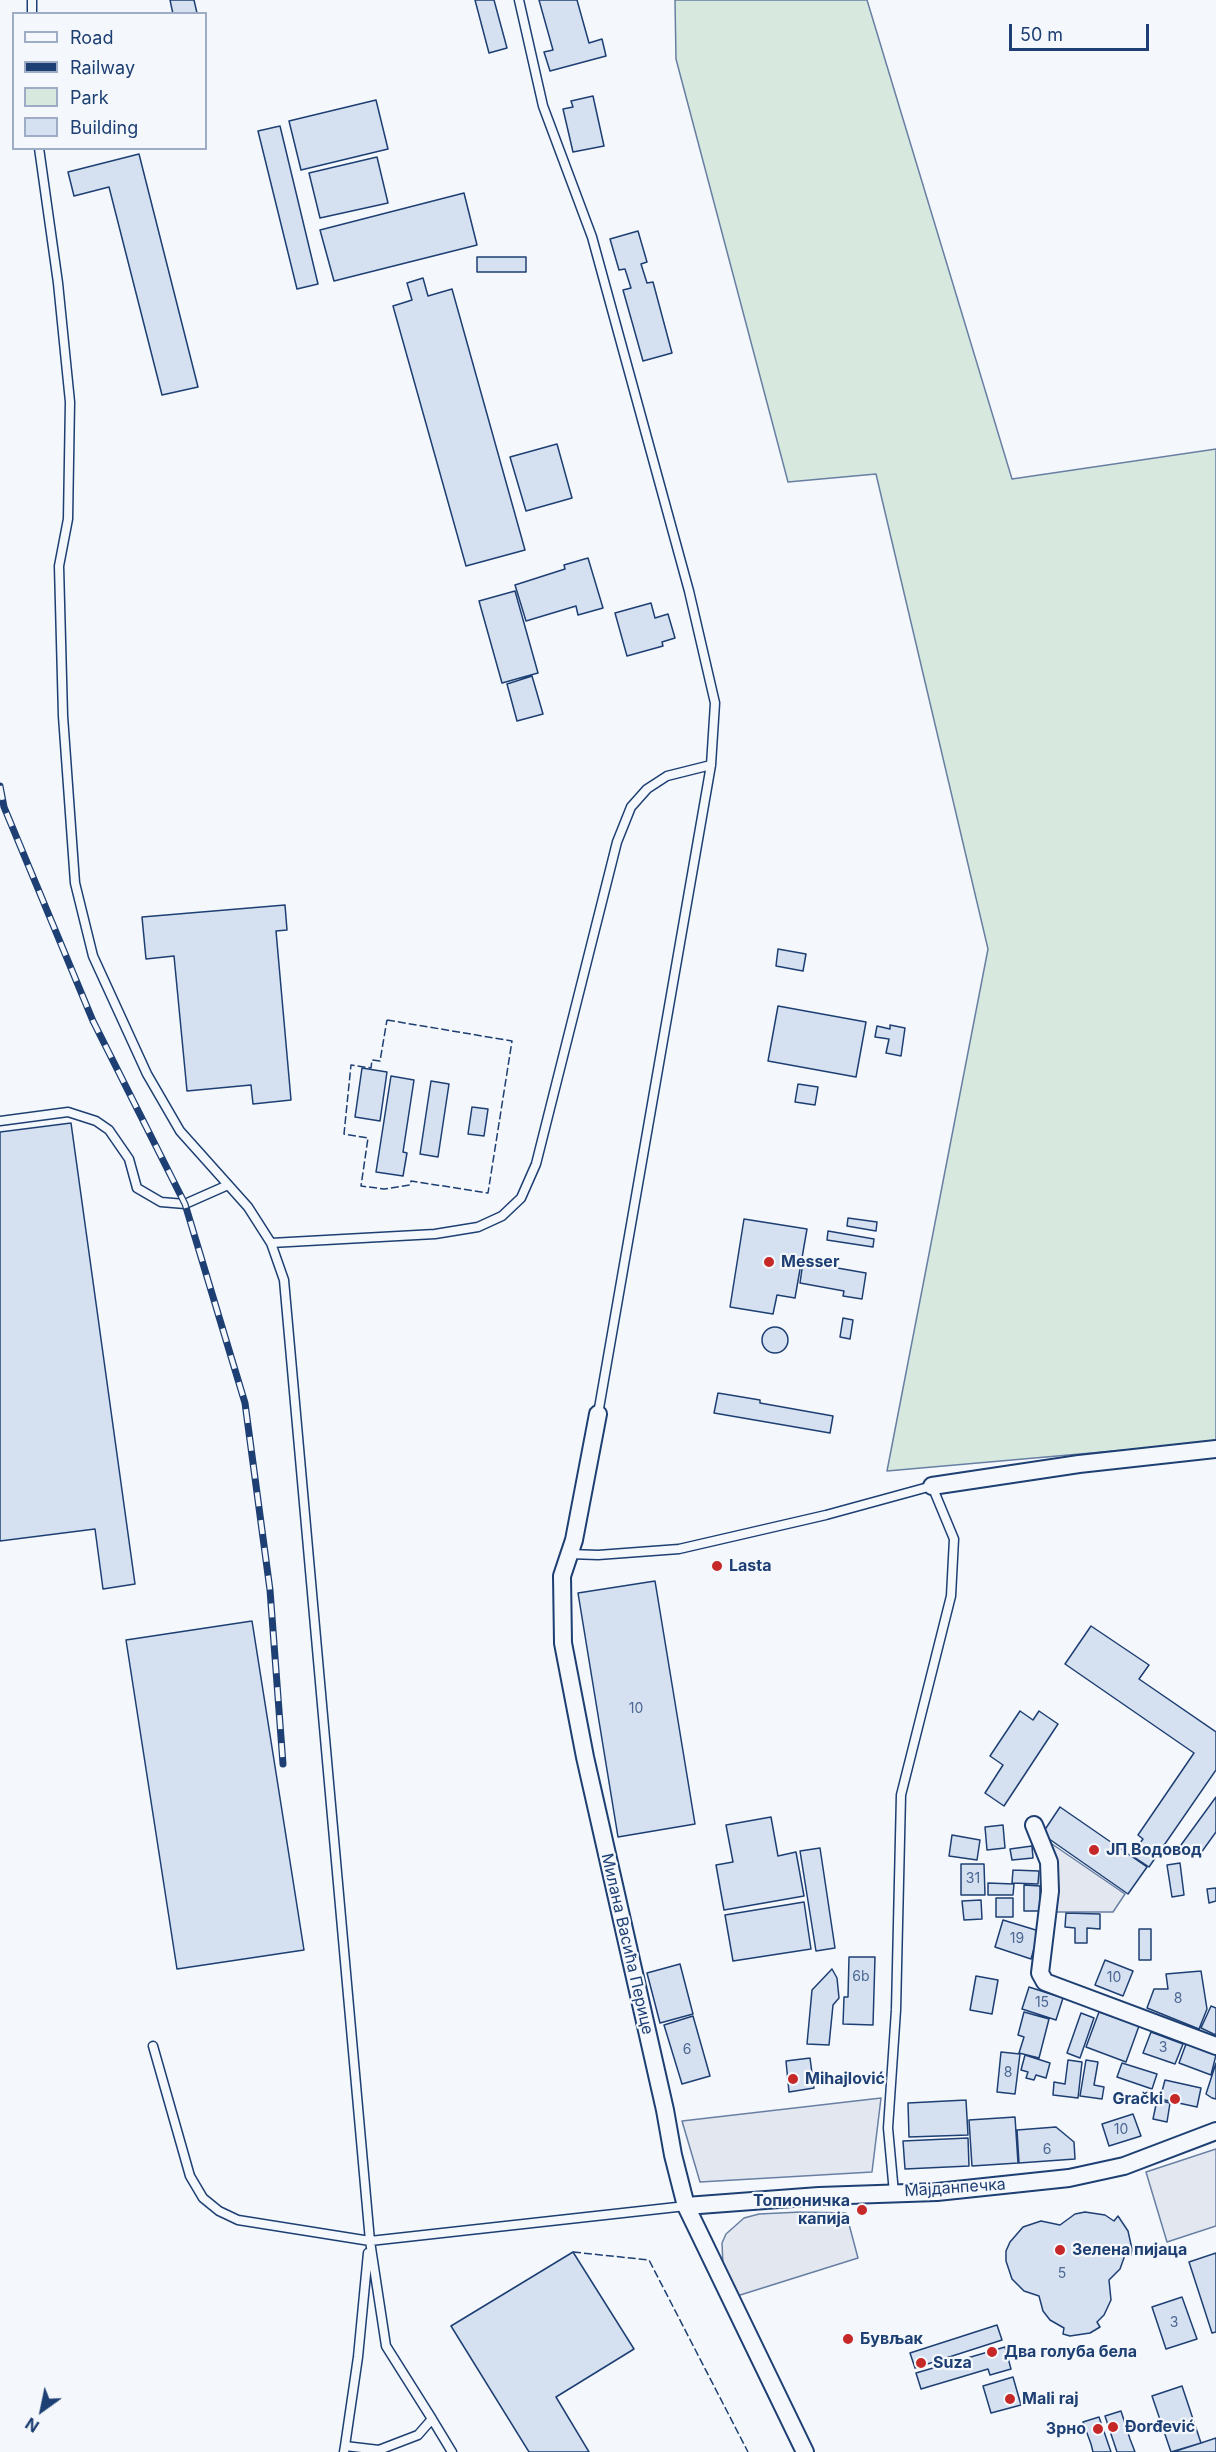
<!DOCTYPE html>
<meta charset="utf-8">
<style>
body{margin:0}
#map{position:relative;width:1216px;height:2452px;overflow:hidden;background:#f4f7fb;font-family:Inter,sans-serif}
canvas{display:block}
.legend{position:absolute;left:12px;top:12px;width:195px;height:138px;box-sizing:border-box;background:#f4f7fb;border:2px solid #9eadc5;margin:0;padding:8px 10px;list-style:none;font-size:18px;color:#1d3f73}
.legend li{display:flex;align-items:center;gap:12px;height:30px}
.legend b{width:30px;border:2px solid #9eadc5}
.north{position:absolute;left:12px;top:2380px;width:60px;height:60px;-webkit-text-stroke:4px #f4f7fb;paint-order:stroke;rotate:213deg;font-size:16px;font-weight:700;line-height:24px;text-align:center;color:#1d3f73}
.north::after{content:'';display:block;margin:auto;width:21px;height:27px;background:#1d3f73;clip-path:polygon(50% 0,100% 100%,50% 72%,0 100%)}
.scale{position:absolute;left:1009px;top:24px;width:140px;height:27px;box-sizing:border-box;border:3px solid #1d3f73;border-top:0;padding-left:8px;font-size:18px;line-height:21px;white-space:nowrap;color:#1d3f73;-webkit-text-stroke:4px #f4f7fb;paint-order:stroke}
</style>
<div id="map">
<canvas width="1216" height="2452"></canvas>
<ul class="legend">
<li><b style="height:8px;background:#f4f7fb"></b>Road</li>
<li><b style="height:8px;background:#1d3f73"></b>Railway</li>
<li><b style="height:16px;background:#d7e8df"></b>Park</li>
<li><b style="height:16px;background:#d5e0f0"></b>Building</li>
</ul>
<div class="north">N</div>
<div class="scale">50 m</div>
</div>
<script>
const ctx = document.querySelector('canvas').getContext('2d');
ctx.lineJoin = 'round';
function paint(path, color) {
  ctx.fillStyle = color;
  ctx.fill(path, 'evenodd');
}
function toPath(rows) {
  const path = new Path2D();
  for (const r of rows) {
    if (r.length === 3) {
      path.moveTo(r[0] + r[2], r[1]);
      path.arc(r[0], r[1], r[2], 0, 2 * Math.PI);
      continue;
    }
    path.moveTo(r[0], r[1]);
    for (let i = 2; i < r.length; i += 2) path.lineTo(r[i], r[i + 1]);
  }
  return path;
}
function strokePath(path, color, width, dash) {
  ctx.strokeStyle = color;
  ctx.lineWidth = width;
  ctx.lineCap = dash ? 'butt' : 'round';
  ctx.setLineDash(dash || []);
  ctx.stroke(path);
}
function drawText(font, color, halo, rows, align = 'center') {
  ctx.font = font + ' Inter,sans-serif';
  ctx.lineWidth = 4.5;
  ctx.setLineDash([]);
  ctx.textBaseline = 'middle';
  ctx.strokeStyle = halo;
  ctx.fillStyle = color;
  for (const [text, x, y, turn = 0] of rows) {
    ctx.save();
    ctx.translate(x, y);
    ctx.rotate((+turn || 0) * Math.PI / 180);
    ctx.textAlign = isNaN(turn) ? turn : align;
    if (halo) ctx.strokeText(text, 0, 0);
    ctx.fillText(text, 0, 0);
    ctx.restore();
  }
}
const green = toPath([
 [675,0,867,0,1012,479,1216,449,1216,1442,887,1471,988,949,876,474,788,482,676,59,675,0]
]);
paint(green, '#d7e8df');
strokePath(green, '#687fa3', 1.5);
const parking = toPath([
 [1052,1844,1125,1894,1113,1912,1054,1912,1052,1844],
 [881,2098,872,2172,700,2182,682,2121,881,2098],
 [1216,2149,1216,2226,1167,2242,1146,2172,1216,2149],
 [801,2212,846,2213,858,2258,737,2296,723,2266,722,2243,726,2234,744,2218,759,2214,801,2212]
]);
paint(parking, '#e3e8f0');
strokePath(parking, '#687fa3', 1.5);
const building = toPath([
 [170,0,194,0,197,13,173,14,170,0],
 [475,0,494,0,507,48,489,53,475,0],
 [539,0,577,0,589,43,602,39,606,56,550,71,544,52,553,50,539,0],
 [593,96,604,146,573,152,563,109,573,107,571,101,593,96],
 [376,100,388,149,301,170,289,121,376,100],
 [280,126,318,284,297,289,258,131,280,126],
 [139,154,198,387,162,395,109,187,74,196,68,172,139,154],
 [377,157,388,203,320,218,309,173,377,157],
 [464,193,477,245,334,281,320,230,464,193],
 [638,231,647,262,641,264,647,283,653,282,672,353,643,361,623,290,631,288,625,269,619,270,610,239,638,231],
 [477,257,526,257,526,272,477,272,477,257],
 [423,278,428,296,452,289,525,550,466,566,393,306,412,300,407,283,423,278],
 [557,444,572,498,526,511,510,457,557,444],
 [588,558,603,608,578,615,576,606,526,621,515,585,565,569,564,565,588,558],
 [515,591,538,673,502,683,479,601,515,591],
 [651,603,655,618,668,614,675,638,662,642,663,646,627,656,615,613,651,603],
 [532,676,543,714,517,721,507,684,532,676],
 [285,905,287,930,276,931,291,1100,253,1104,251,1085,187,1091,174,956,146,959,142,917,285,905],
 [778,949,806,954,803,971,776,966,778,949],
 [778,1006,866,1022,856,1077,768,1061,778,1006],
 [890,1025,905,1028,901,1056,886,1053,889,1039,875,1037,877,1026,890,1029,890,1025],
 [362,1068,387,1072,380,1121,355,1117,362,1068],
 [391,1076,414,1080,403,1152,407,1153,403,1176,376,1172,391,1076],
 [431,1081,449,1084,438,1157,420,1154,431,1081],
 [798,1084,818,1087,815,1105,795,1102,798,1084],
 [472,1107,488,1109,484,1136,468,1134,472,1107],
 [71,1123,135,1584,103,1589,95,1529,0,1541,0,1132,71,1123],
 [848,1218,877,1222,876,1231,847,1226,848,1218],
 [744,1219,807,1229,795,1298,777,1295,773,1314,730,1307,744,1219],
 [828,1231,874,1239,873,1247,827,1240,828,1231],
 [803,1262,866,1273,862,1299,843,1296,844,1291,800,1283,803,1262],
 [843,1318,853,1320,850,1339,840,1337,843,1318],
 [775,1340,13],
 [718,1393,760,1400,760,1403,833,1416,830,1433,714,1413,718,1393],
 [655,1581,695,1824,618,1837,578,1593,655,1581],
 [252,1621,304,1950,177,1969,126,1640,252,1621],
 [1091,1626,1149,1665,1139,1679,1216,1732,1216,1770,1149,1867,1131,1855,1143,1839,1138,1835,1194,1753,1065,1664,1091,1626],
 [1020,1711,1033,1720,1039,1711,1058,1724,1004,1806,985,1793,1003,1765,990,1756,1020,1711],
 [1216,1797,1216,1832,1198,1857,1181,1845,1216,1797],
 [1060,1807,1147,1867,1128,1894,1042,1834,1060,1807],
 [771,1817,778,1856,796,1852,804,1896,724,1910,716,1865,733,1862,726,1825,771,1817],
 [1003,1825,1005,1848,987,1850,985,1827,1003,1825],
 [952,1835,980,1840,977,1860,949,1856,952,1835],
 [1032,1846,1033,1858,1012,1860,1010,1849,1032,1846],
 [820,1848,835,1948,816,1951,800,1851,820,1848],
 [1180,1863,1184,1895,1172,1897,1167,1865,1180,1863],
 [961,1864,984,1864,985,1895,961,1895,961,1864],
 [1013,1870,1039,1871,1038,1884,1012,1883,1013,1870],
 [988,1883,1014,1884,1013,1895,988,1895,988,1883],
 [1024,1885,1040,1886,1040,1911,1024,1911,1024,1885],
 [1216,1888,1216,1901,1209,1903,1207,1889,1216,1888],
 [996,1898,1013,1898,1013,1917,996,1917,996,1898],
 [981,1900,982,1919,964,1920,962,1901,981,1900],
 [804,1902,811,1949,733,1961,725,1915,804,1902],
 [1066,1913,1100,1914,1100,1929,1087,1928,1087,1943,1075,1943,1075,1928,1065,1927,1066,1913],
 [1003,1920,1039,1931,1031,1959,995,1947,1003,1920],
 [1139,1929,1151,1929,1151,1960,1139,1960,1139,1929],
 [849,1957,875,1957,873,2025,843,2024,844,1997,848,1997,849,1957],
 [1105,1960,1133,1971,1123,1996,1095,1985,1105,1960],
 [680,1964,693,2014,660,2023,647,1973,680,1964],
 [832,1969,837,1978,839,1998,833,2005,829,2045,807,2044,812,1990,832,1969],
 [1201,1971,1207,2009,1199,2029,1147,2008,1154,1989,1168,1989,1166,1974,1201,1971],
 [976,1976,998,1980,992,2014,970,2010,976,1976],
 [1029,1987,1063,1998,1056,2020,1022,2009,1029,1987],
 [1211,2006,1216,2008,1216,2035,1201,2028,1211,2006],
 [1024,2012,1049,2019,1039,2058,1019,2053,1024,2037,1018,2035,1024,2012],
 [1099,2012,1139,2026,1126,2062,1086,2047,1099,2012],
 [1081,2013,1094,2018,1080,2058,1067,2053,1081,2013],
 [693,2016,710,2076,682,2084,664,2025,693,2016],
 [1151,2032,1183,2044,1175,2064,1143,2053,1151,2032],
 [1186,2044,1216,2055,1211,2075,1179,2063,1186,2044],
 [1001,2052,1020,2054,1015,2094,997,2092,1001,2052],
 [1025,2055,1050,2063,1046,2078,1036,2075,1034,2080,1026,2078,1028,2072,1021,2070,1025,2055],
 [810,2058,814,2088,789,2092,786,2061,810,2058],
 [1068,2060,1082,2062,1078,2098,1053,2095,1054,2082,1065,2084,1068,2060],
 [1086,2060,1098,2062,1094,2085,1104,2087,1102,2099,1080,2096,1086,2060],
 [1122,2063,1157,2074,1152,2089,1117,2077,1122,2063],
 [1216,2063,1216,2099,1212,2098,1206,2094,1216,2063],
 [1165,2080,1201,2088,1197,2107,1160,2099,1165,2080],
 [966,2100,968,2135,909,2137,908,2103,966,2100],
 [1157,2100,1170,2103,1167,2122,1153,2119,1157,2100],
 [1133,2114,1141,2136,1109,2146,1102,2124,1133,2114],
 [1015,2117,1018,2163,972,2166,969,2120,1015,2117],
 [1056,2127,1074,2142,1075,2159,1019,2163,1017,2130,1056,2127],
 [968,2138,969,2166,905,2169,903,2141,968,2138],
 [1085,2212,1105,2215,1114,2221,1118,2216,1128,2231,1132,2249,1131,2255,1125,2255,1120,2269,1109,2280,1111,2300,1104,2315,1097,2322,1100,2327,1090,2333,1070,2336,1063,2334,1064,2328,1050,2320,1043,2311,1039,2296,1024,2291,1012,2279,1006,2261,1006,2251,1010,2242,1023,2227,1041,2221,1060,2225,1075,2214,1085,2212],
 [573,2252,634,2349,556,2397,589,2452,529,2452,451,2326,573,2252],
 [1216,2253,1216,2332,1212,2333,1189,2262,1216,2253],
 [1182,2297,1197,2339,1166,2349,1152,2307,1182,2297],
 [997,2325,1002,2340,915,2368,910,2353,997,2325],
 [1005,2347,1011,2369,990,2375,988,2369,921,2389,916,2373,1005,2347],
 [1013,2377,1021,2405,991,2413,983,2386,1013,2377],
 [1182,2386,1201,2443,1171,2452,1152,2396,1182,2386],
 [1121,2411,1130,2439,1135,2452,1117,2452,1105,2416,1121,2411],
 [1099,2417,1111,2452,1093,2452,1091,2444,1083,2422,1099,2417],
 [1216,2438,1216,2452,1173,2452,1201,2443,1216,2438]
]);
paint(building, '#d5e0f0');
strokePath(building, '#1d3f73', 1.5);
const lane = toPath([
 [32,0,32,14],
 [519,0,543,106,592,237,689,591,715,703,711,765,598,1414],
 [39,148,58,283,70,402,68,519,59,566,63,716,75,883,93,956,147,1074,180,1131,248,1207,271,1243,284,1280,370,2241,386,2346,432,2419,418,2435,379,2450,345,2446,344,2452],
 [0,1121,68,1112,96,1121,109,1130,129,1159,137,1188,161,1202,185,1204,228,1185],
 [271,1243,435,1234,478,1227,502,1216,521,1198,536,1164,617,842,631,807,647,789,667,776,711,765],
 [569,1554,598,1555,679,1549,826,1515,932,1486,954,1539,951,1596,901,1795,896,2010,888,2128,894,2193],
 [153,2046,190,2176,203,2198,219,2211,238,2220,370,2241,686,2206],
 [432,2419,452,2452],
 [345,2446,358,2357,368,2253]
]);
const street = toPath([
 [598,1414,574,1540,562,1576,563,1643,585,1757,665,2110,673,2155,686,2206,805,2452],
 [932,1486,1079,1464,1216,1449],
 [1034,1825,1049,1862,1050,1891,1040,1973,1045,1982,1216,2046],
 [686,2206,819,2196,937,2192,1069,2178,1124,2166,1216,2131]
]);
strokePath(lane, '#1d3f73', 11);
strokePath(street, '#1d3f73', 20);
strokePath(lane, '#f4f7fb', 8);
strokePath(street, '#f4f7fb', 16);
const rail = toPath([
 [0,786,4,807,93,1021,185,1204,245,1403,270,1590,283,1764]
]);
strokePath(rail, '#1d3f73', 7);
strokePath(rail, '#f4f7fb', 4.5, [14]);
strokePath(toPath([
 [387,1020,512,1041,488,1193,411,1181,410,1185,384,1189,361,1186,368,1138,344,1134,351,1065,371,1068,372,1060,380,1061,387,1020],
 [573,2252,649,2260,748,2452]
]), '#1d3f73', 1.5, [8, 3]);
for (const [x, y, r, color] of [
 [769,1262,6,"#c62828"],
 [717,1566,6,"#c62828"],
 [1094,1850,6,"#c62828"],
 [793,2079,6,"#c62828"],
 [1175,2099,6,"#c62828"],
 [862,2210,6,"#c62828"],
 [1060,2250,6,"#c62828"],
 [848,2339,6,"#c62828"],
 [992,2352,6,"#c62828"],
 [921,2363,6,"#c62828"],
 [1010,2399,6,"#c62828"],
 [1113,2427,6,"#c62828"],
 [1098,2429,6,"#c62828"]
]) {
  const dot = new Path2D();
  dot.arc(x, y, r, 0, 2 * Math.PI);
  ctx.fillStyle = color;
  ctx.fill(dot);
  strokePath(dot, '#f4f7fb', 2);
}
drawText('14px', '#4b6792', null, [
 ["10",636,1709],
 ["31",973,1879],
 ["19",1017,1939],
 ["6b",861,1977],
 ["10",1114,1978],
 ["8",1178,1999],
 ["15",1042,2003],
 ["3",1163,2048],
 ["6",687,2050],
 ["8",1008,2073],
 ["10",1121,2130],
 ["6",1047,2150],
 ["5",1062,2274],
 ["3",1174,2323]
]);
drawText('bold 16px', '#1d3f73', '#f4f7fb', [
 ["Messer",781,1262],
 ["Lasta",729,1566],
 ["ЈП Водовод",1106,1850],
 ["Mihajlović",805,2079],
 ["Grački",1163,2099,"right"],
 ["Топионичка",850,2201,"right"],
 ["капија",850,2219,"right"],
 ["Зелена пијаца",1072,2250],
 ["Бувљак",860,2339],
 ["Два голуба бела",1004,2352],
 ["Suza",933,2363],
 ["Mali raj",1022,2399],
 ["Đorđević",1125,2427],
 ["Зрно",1086,2429,"right"]
], 'left');
drawText('16px', '#1d3f73', '#f4f7fb', [
 ["Милана Васића Перице",627,1944,77],
 ["Мајданпечка",955,2188,-4]
]);
</script>
